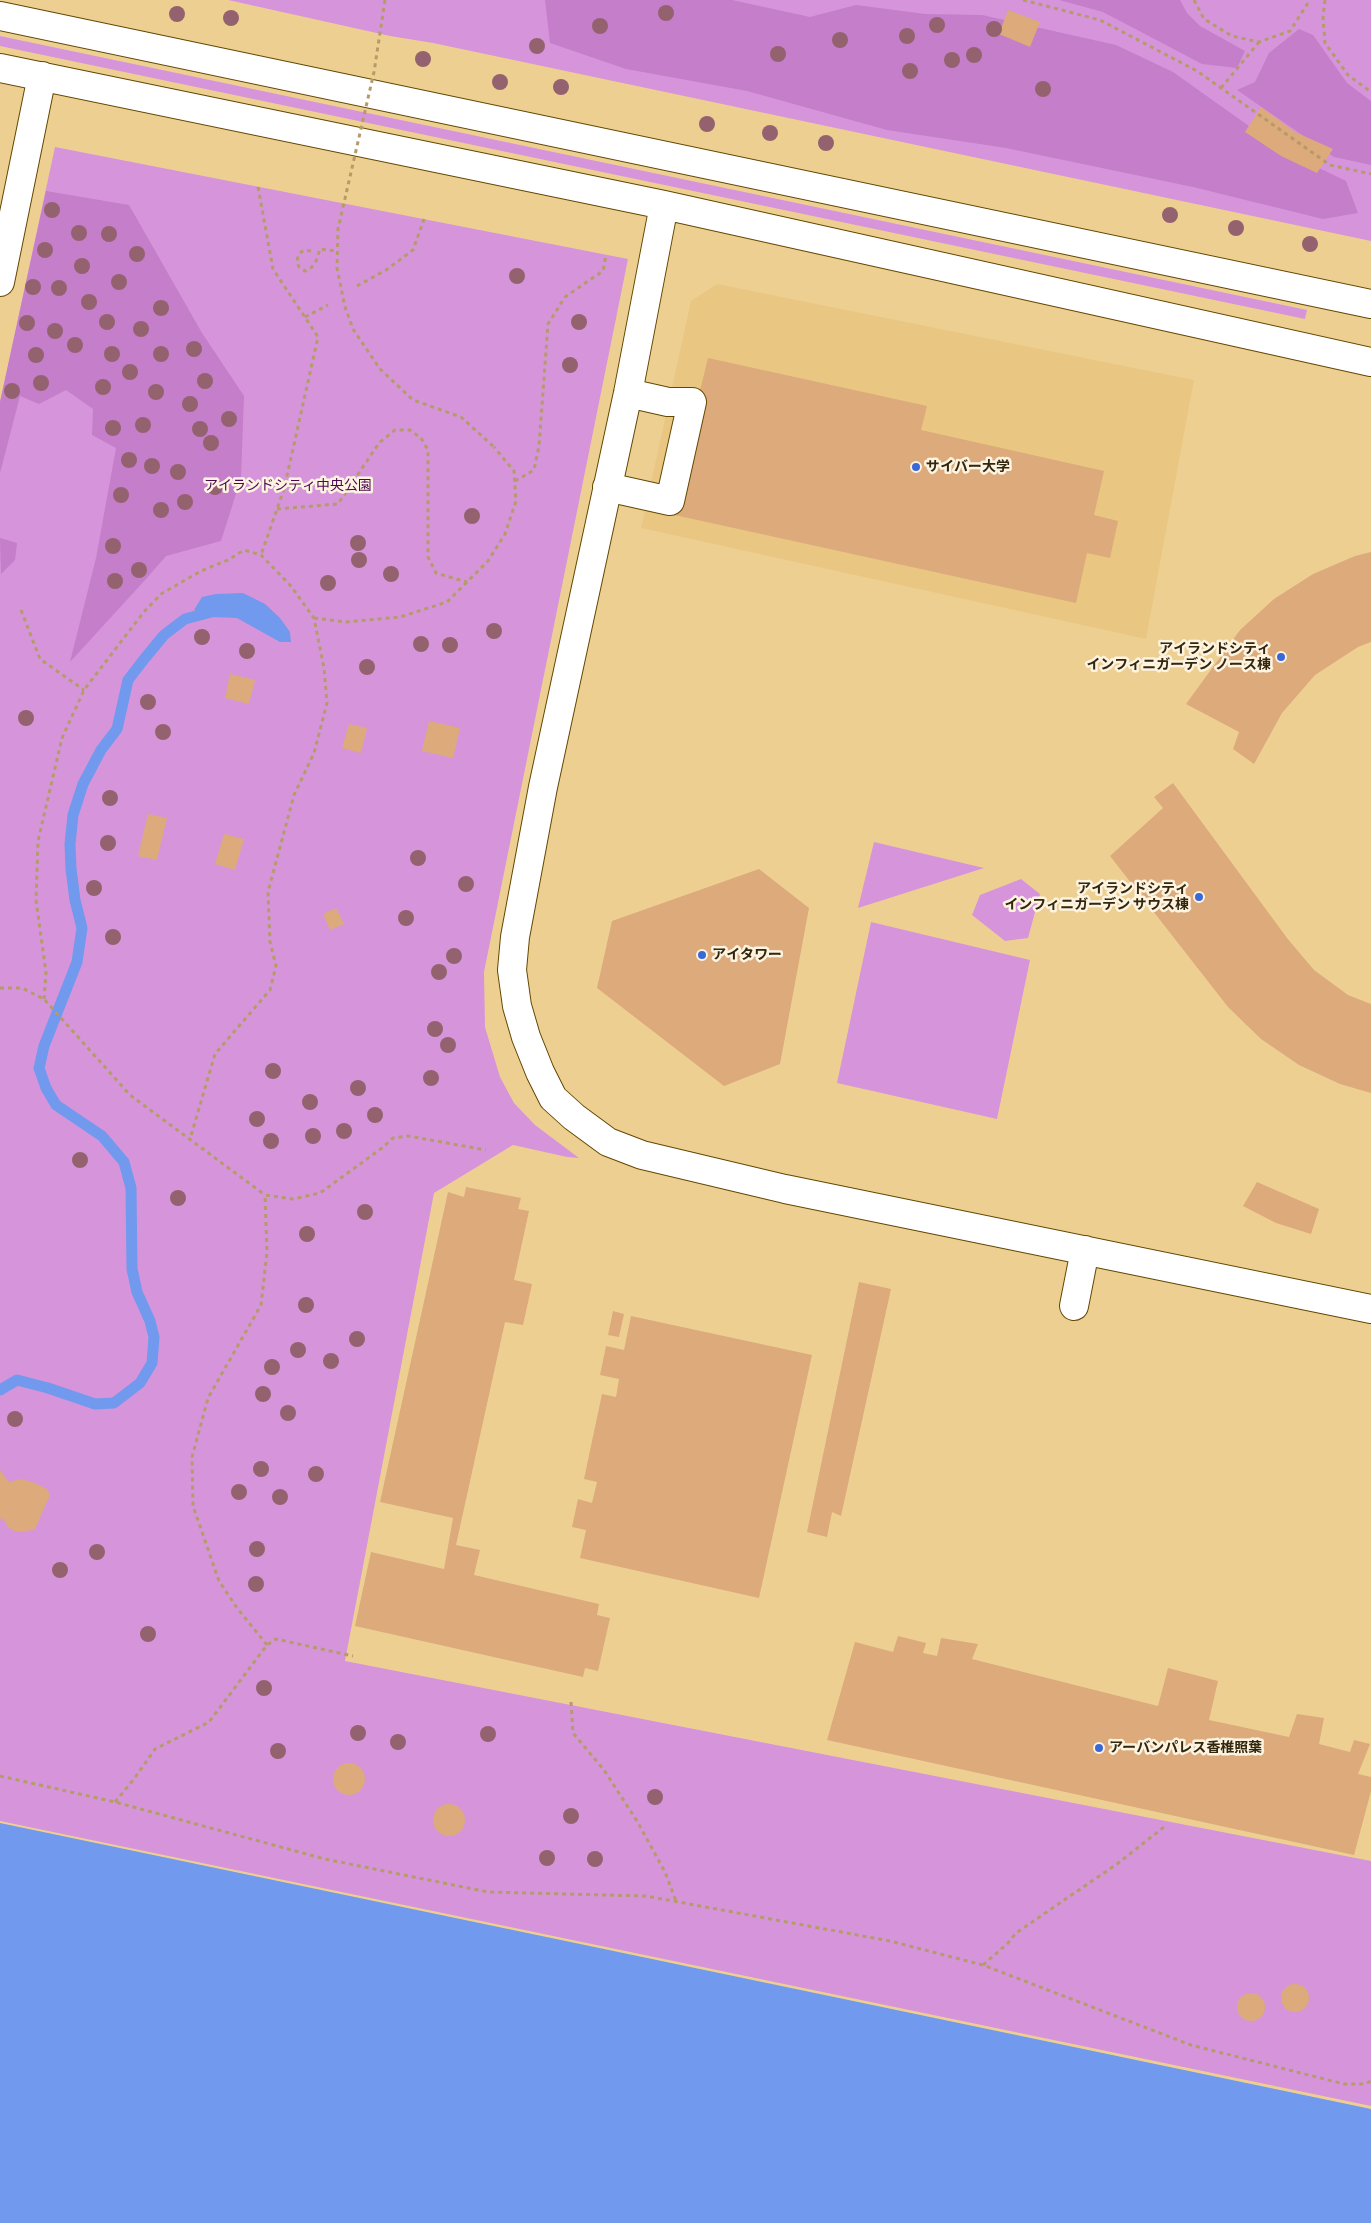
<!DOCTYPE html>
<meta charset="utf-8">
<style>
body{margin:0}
canvas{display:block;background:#eecf92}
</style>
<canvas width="1371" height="2223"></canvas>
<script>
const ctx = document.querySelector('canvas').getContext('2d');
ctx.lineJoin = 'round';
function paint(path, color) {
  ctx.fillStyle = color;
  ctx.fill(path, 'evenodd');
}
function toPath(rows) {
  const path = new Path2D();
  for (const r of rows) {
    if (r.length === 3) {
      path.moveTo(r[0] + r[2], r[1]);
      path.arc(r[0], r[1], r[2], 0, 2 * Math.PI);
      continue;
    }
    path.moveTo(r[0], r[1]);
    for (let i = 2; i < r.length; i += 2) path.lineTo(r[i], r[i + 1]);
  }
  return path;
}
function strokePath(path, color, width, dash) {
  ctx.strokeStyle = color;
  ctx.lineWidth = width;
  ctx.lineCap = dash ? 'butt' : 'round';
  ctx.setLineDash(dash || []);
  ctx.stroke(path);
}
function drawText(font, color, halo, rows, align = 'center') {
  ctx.font = font + ' Manrope,"Noto Sans JP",sans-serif';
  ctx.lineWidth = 5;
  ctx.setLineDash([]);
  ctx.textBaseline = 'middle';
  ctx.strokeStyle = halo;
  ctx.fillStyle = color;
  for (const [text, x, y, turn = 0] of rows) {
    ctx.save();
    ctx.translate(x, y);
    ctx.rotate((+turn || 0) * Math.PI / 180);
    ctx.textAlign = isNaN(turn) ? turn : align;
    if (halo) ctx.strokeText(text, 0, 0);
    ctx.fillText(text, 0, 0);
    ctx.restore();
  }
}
paint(toPath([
 [717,284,1194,380,1146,639,641,528,691,301]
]), '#e9c782');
paint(toPath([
 [228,0,1371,0,1371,241,433,43,390,36],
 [0,36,1307,310,1305,319,0,46],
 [55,147,628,259,484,972,485,1027,500,1077,514,1103,535,1125,579,1158,567,1157,513,1145,434,1193,345,1661,1371,1861,1371,2106,0,1821,0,402],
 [874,842,984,868,858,908],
 [1021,879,1040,894,1028,938,1005,941,972,915,980,895],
 [871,922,1030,960,997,1119,837,1083]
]), '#d695db');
paint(toPath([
 [545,0,732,0,810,17,856,5,925,14,982,15,1116,45,1173,72,1284,151,1346,181,1358,213,1323,219,1193,187,1006,148,887,130,747,91,626,69,550,43],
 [1059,0,1180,0,1187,13,1200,26,1245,51,1237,68,1202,64,1103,12],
 [1299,29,1313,35,1347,83,1371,101,1371,165,1334,157,1237,90,1255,82,1269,53],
 [46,191,129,205,202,333,244,396,241,478,221,541,166,556,146,579,70,662,96,558,116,448,92,435,93,409,66,390,39,404,20,396,0,473,0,402],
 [0,538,17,543,15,560,1,574]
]), '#c47eca');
paint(toPath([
 [243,593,265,604,280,618,290,632,291,642,280,642,237,618,212,617,194,610,202,597,216,594],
 [0,1823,1371,2109,1371,2223,0,2223]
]), '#7199ed');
strokePath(toPath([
 [0,1390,17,1380,48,1388,95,1404,114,1403,140,1383,152,1363,154,1337,150,1321,137,1292,132,1269,131,1188,124,1162,102,1136,56,1105,46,1088,39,1068,44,1046,77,962,82,928,75,900,71,869,70,844,73,815,83,784,101,750,117,729,128,680,145,658,164,635,185,619,219,610]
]), '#7199ed', 11);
paint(toPath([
 [1008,10,1040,22,1030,47,999,34],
 [1261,107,1295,132,1333,149,1317,173,1281,156,1245,132],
 [708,358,927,406,921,430,1104,471,1094,515,1118,521,1110,558,1087,553,1076,603,670,514],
 [1371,552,1371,642,1358,647,1315,675,1282,713,1254,764,1233,749,1239,732,1186,704,1240,630,1274,599,1313,574,1355,556],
 [230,674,255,680,249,704,225,698],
 [429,721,460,728,453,758,422,751],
 [349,724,367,728,361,753,342,748],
 [1173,783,1287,938,1314,970,1348,995,1371,1004,1371,1093,1340,1084,1299,1065,1261,1039,1228,1007,1110,856,1163,808,1154,797],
 [148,814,167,818,157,860,138,856],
 [224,834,244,839,235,870,215,864],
 [759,869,809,908,780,1064,724,1086,597,988,612,921],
 [336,908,344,924,330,930,323,914],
 [1257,1182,1319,1209,1311,1234,1276,1223,1243,1206],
 [466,1187,521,1198,518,1209,529,1211,514,1280,532,1284,523,1325,505,1322,456,1545,480,1550,474,1575,599,1604,597,1615,610,1618,598,1671,585,1668,583,1677,355,1626,371,1552,444,1569,453,1518,380,1502,448,1192,464,1197],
 [859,1282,891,1289,841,1516,832,1512,827,1537,807,1532],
 [613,1311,624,1314,619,1337,608,1335],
 [631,1316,812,1355,759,1598,580,1558,586,1530,572,1527,578,1499,592,1503,597,1482,584,1479,602,1394,616,1397,619,1379,600,1375,606,1346,624,1350],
 [0,1470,9,1482,21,1479,32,1482,47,1489,50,1495,35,1529,23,1532,14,1531,8,1527,2,1517,0,1521],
 [898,1636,926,1643,923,1653,937,1656,941,1638,978,1644,972,1659,1158,1706,1168,1668,1218,1681,1209,1720,1289,1737,1297,1714,1324,1718,1319,1744,1350,1752,1354,1740,1370,1744,1358,1774,1371,1777,1371,1791,1354,1855,827,1740,855,1642,893,1652],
 [349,1779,16],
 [449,1820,16],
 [1295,1998,14],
 [1251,2007,14]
]), '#dcaa7b');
const minor = toPath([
 [0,16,1371,304],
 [0,68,664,205,1371,362],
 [664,205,628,393,543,787,515,937,512,970,517,1006,526,1037,540,1072,553,1098,574,1117,608,1142,642,1155,785,1189,1371,1309],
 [0,282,42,76],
 [607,487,670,501,692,402,668,402,628,393],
 [1074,1306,1085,1250]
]);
strokePath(minor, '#634802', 30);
strokePath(toPath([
 [1023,0,1100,20,1197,71,1330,165,1371,174],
 [1194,0,1204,19,1232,36,1259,42,1290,31,1308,3,1308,0],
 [1325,0,1323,17,1325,43,1348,75,1371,92],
 [1221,88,1259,42],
 [258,187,273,269,318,337,284,489,261,555],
 [311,251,305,250,301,252,298,256,297,262,299,267,305,271,312,267,316,261,320,249,337,251],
 [357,286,386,270,413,250,424,219],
 [305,317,328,305],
 [515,481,534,470,539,446,548,324,565,297,603,271,606,255],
 [277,509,338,504,379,443,395,430,410,430,421,438,428,450,428,557,436,573,467,582],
 [21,610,40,659,84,690],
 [314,618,346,622,400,617,447,602,488,561,505,534,516,501,514,471,494,447],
 [0,988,22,988,44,999,130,1095,265,1195],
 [44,999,46,973,36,900,38,841,62,738,84,690,143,613,161,594,201,571,228,560,244,550,261,555,290,585,314,618,324,668,327,703,314,753,294,795,268,892,270,942,276,966,270,990,215,1054,190,1139],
 [267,1645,237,1608,219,1581,193,1506,192,1457,208,1398,261,1305,267,1252,265,1195,293,1199,320,1193,382,1148,393,1138,408,1136,486,1150],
 [571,1702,573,1733,604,1770,637,1821,665,1872,676,1901],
 [0,1776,115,1802,325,1859,488,1892,646,1896,890,1941,983,1965,1191,2045,1344,2084,1365,2084,1371,2081],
 [115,1802,134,1779,155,1749,209,1722,267,1645,276,1639,353,1656],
 [983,1965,1008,1943,1016,1933,1117,1864,1164,1827]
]), '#b49b69', 3, [4, 4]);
strokePath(minor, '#fff', 28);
strokePath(toPath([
 [385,0,374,72,338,229,337,268,345,307,353,329,380,369,413,400,461,417,494,447]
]), '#b49b69', 3, [4, 4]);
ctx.fillStyle = '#94626e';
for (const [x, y] of [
 [666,13],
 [177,14],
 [231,18],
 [937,25],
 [600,26],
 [994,29],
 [907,36],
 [840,40],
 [537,46],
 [778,54],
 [974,55],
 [423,59],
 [952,60],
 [910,71],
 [500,82],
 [561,87],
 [1043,89],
 [707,124],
 [770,133],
 [826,143],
 [52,210],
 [1170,215],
 [1236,228],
 [79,233],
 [109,234],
 [1310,244],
 [45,250],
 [137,254],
 [82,266],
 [517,276],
 [119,282],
 [33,287],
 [59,288],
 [89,302],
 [161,308],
 [107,322],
 [579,322],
 [27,323],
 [141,329],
 [55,331],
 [75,345],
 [194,349],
 [112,354],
 [161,354],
 [36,355],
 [570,365],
 [130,372],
 [205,381],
 [41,383],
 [103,387],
 [12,391],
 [156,392],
 [190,404],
 [229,419],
 [143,425],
 [113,428],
 [200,429],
 [211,443],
 [129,460],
 [152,466],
 [178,472],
 [215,487],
 [121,495],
 [185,502],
 [161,510],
 [472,516],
 [358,543],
 [113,546],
 [359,560],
 [139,570],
 [391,574],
 [115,581],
 [328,583],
 [494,631],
 [202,637],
 [421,644],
 [450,645],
 [247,651],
 [367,667],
 [148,702],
 [26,718],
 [163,732],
 [110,798],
 [108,843],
 [418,858],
 [466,884],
 [94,888],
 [406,918],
 [113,937],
 [454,956],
 [439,972],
 [435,1029],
 [448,1045],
 [273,1071],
 [431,1078],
 [358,1088],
 [310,1102],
 [375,1115],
 [257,1119],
 [344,1131],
 [313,1136],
 [271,1141],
 [80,1160],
 [178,1198],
 [365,1212],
 [307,1234],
 [306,1305],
 [357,1339],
 [298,1350],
 [331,1361],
 [272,1367],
 [263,1394],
 [288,1413],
 [15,1419],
 [261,1469],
 [316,1474],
 [239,1492],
 [280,1497],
 [257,1549],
 [97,1552],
 [60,1570],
 [256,1584],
 [148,1634],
 [264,1688],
 [358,1733],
 [488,1734],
 [398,1742],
 [278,1751],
 [655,1797],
 [571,1816],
 [547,1858],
 [595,1859]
]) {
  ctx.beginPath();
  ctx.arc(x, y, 8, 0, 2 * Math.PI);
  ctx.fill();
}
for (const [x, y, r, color] of [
 [916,467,5,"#3968d8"],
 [1281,657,5,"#3968d8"],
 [1199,897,5,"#3968d8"],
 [702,955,5,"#3968d8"],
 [1099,1748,5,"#3968d8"]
]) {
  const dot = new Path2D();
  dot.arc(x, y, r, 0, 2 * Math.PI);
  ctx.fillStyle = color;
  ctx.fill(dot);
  strokePath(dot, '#fdf3e1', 2);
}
drawText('bold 14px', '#32260d', '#fdf3e1', [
 ["サイバー大学",926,467],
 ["アイランドシティ",1271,649,"right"],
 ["インフィニガーデン ノース棟",1271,665,"right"],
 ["アイランドシティ",1189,889,"right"],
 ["インフィニガーデン サウス棟",1189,905,"right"],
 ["アイタワー",712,955],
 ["アーバンパレス香椎照葉",1109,1748]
], 'left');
drawText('14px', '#4b0851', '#fdf3e1', [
 ["アイランドシティ中央公園",288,486]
]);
</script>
